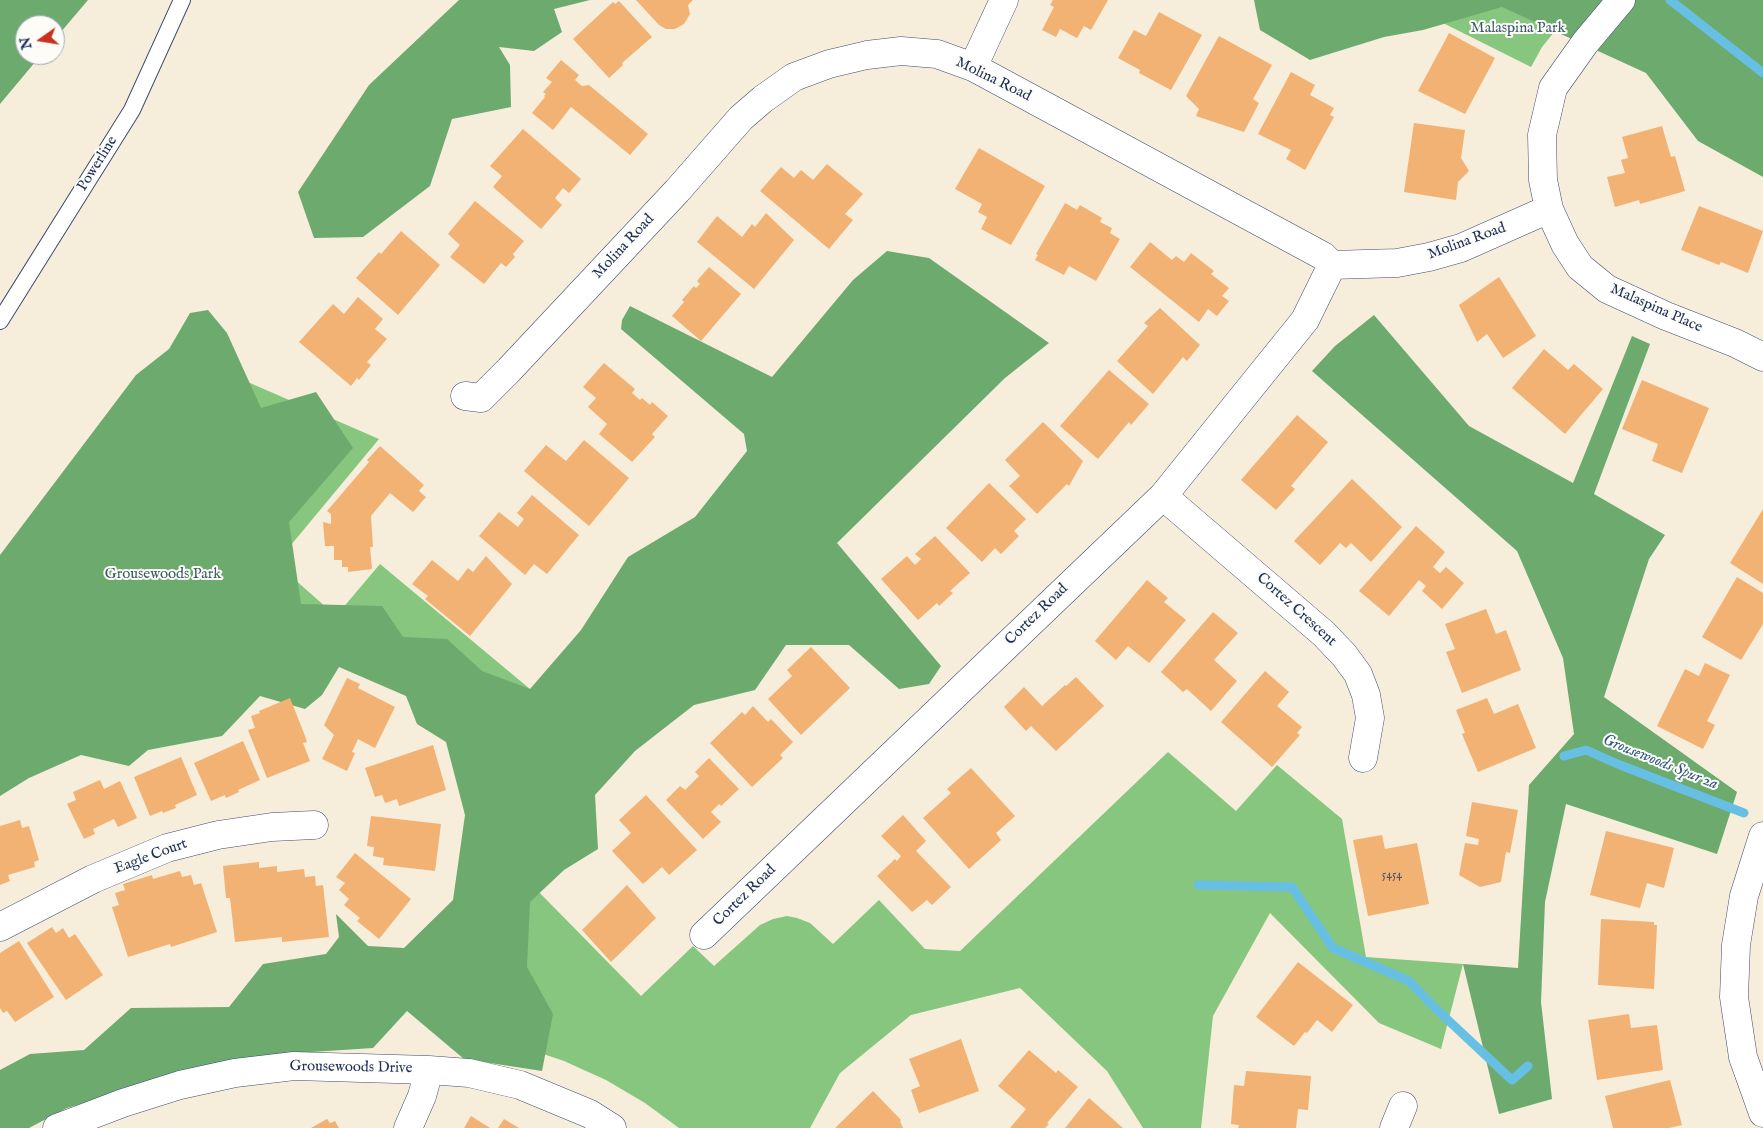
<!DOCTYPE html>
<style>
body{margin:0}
#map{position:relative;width:1763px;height:1128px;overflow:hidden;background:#f7eddb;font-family:"IM FELL English",serif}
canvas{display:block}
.north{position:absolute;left:15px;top:15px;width:50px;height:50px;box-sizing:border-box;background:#fdfcf7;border:1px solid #a3aaba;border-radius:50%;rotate:257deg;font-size:14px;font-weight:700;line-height:20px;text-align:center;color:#1b2f5e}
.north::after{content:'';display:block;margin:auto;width:18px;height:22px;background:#c8321e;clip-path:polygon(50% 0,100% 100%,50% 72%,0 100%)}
</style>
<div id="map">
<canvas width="1763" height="1128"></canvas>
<div class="north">N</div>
</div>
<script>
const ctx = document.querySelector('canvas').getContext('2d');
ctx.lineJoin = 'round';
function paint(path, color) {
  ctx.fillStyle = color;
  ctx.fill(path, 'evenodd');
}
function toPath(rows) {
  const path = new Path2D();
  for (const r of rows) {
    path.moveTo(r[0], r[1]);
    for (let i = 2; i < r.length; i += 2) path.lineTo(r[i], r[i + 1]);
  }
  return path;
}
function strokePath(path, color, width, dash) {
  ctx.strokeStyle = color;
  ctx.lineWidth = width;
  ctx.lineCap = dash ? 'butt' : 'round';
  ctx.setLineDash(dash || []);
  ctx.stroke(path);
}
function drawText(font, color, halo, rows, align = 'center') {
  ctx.font = font + ' "IM FELL English",serif';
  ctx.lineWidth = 4;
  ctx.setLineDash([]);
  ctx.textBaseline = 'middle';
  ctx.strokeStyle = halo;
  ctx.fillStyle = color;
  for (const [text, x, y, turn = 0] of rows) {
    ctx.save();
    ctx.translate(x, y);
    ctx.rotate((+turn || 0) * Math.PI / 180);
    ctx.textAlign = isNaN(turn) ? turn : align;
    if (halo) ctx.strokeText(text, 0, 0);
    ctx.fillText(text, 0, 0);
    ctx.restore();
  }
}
paint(toPath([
 [1397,0,1580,0,1542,47,1531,67],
 [197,360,379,439,276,563,336,616,380,564,530,689,531,884,641,996,693,946,714,966,760,925,773,919,787,916,797,918,810,923,833,944,879,900,925,949,960,951,1168,752,1236,811,1277,765,1342,819,1366,957,1463,964,1441,1049,1379,1023,1270,913,1213,1016,1201,1128,1143,1128,1107,1071,1020,988,911,1015,840,1073,810,1128,679,1128,645,1103,606,1080,564,1061,520,1046,474,700,326,652,0,591]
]), '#86c67e');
paint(toPath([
 [0,0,88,0,55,39,55,25,25,25,25,55,41,55,0,104],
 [459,0,590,0,554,9,562,32,534,51,499,47,510,65,511,107,452,119,430,186,363,237,314,238,298,192,369,85],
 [1254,0,1763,0,1763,177,1698,141,1646,73,1502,7,1423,30,1384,37,1310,60,1260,30],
 [887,251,929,258,1049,343,1005,378,837,543,941,666,929,684,899,689,849,645,786,645,755,690,694,705,635,751,595,795,598,849,564,870,530,902,527,967,553,1014,542,1071,464,1059,407,1011,373,1048,281,1054,223,1062,67,1108,29,1128,0,1128,0,1070,30,1054,84,1050,131,1008,229,1007,263,964,326,954,339,937,336,914,368,946,404,948,453,900,465,815,446,742,417,724,406,696,339,667,322,695,305,709,260,696,222,736,148,750,129,766,81,755,29,778,0,796,0,555,136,375,169,349,190,313,208,310,227,333,261,408,316,392,353,448,289,522,301,604,382,606,403,637,447,639,482,671,530,689,581,630,628,557,695,517,747,451,744,434,621,329,622,320,630,306,772,377,853,280],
 [1374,315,1469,426,1573,483,1632,336,1650,344,1594,494,1665,535,1649,559,1604,697,1737,792,1717,854,1566,804,1545,902,1541,1002,1552,1099,1499,1114,1463,964,1518,968,1529,785,1574,734,1563,658,1517,551,1312,371,1335,346]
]), '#6cab6d');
strokePath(toPath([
 [1670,0,1763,73],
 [1564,756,1586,750,1620,765,1744,813],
 [1198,885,1292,887,1333,948,1409,981,1433,1006,1512,1080,1528,1066]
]), '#67c0e4', 9);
paint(toPath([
 [636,0,693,0,688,5,690,14,684,24,675,29,666,29,659,25],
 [1053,0,1108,0,1091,30,1084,26,1077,38,1060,29,1056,37,1042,30,1054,7,1050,5],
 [619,1,652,37,622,63,623,65,609,78,573,39,613,2,615,4],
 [1159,12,1202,35,1171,90,1139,73,1140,70,1118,58,1134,30,1146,36],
 [1449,33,1495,58,1465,114,1418,91],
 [1219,36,1272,65,1253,99,1259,103,1244,132,1196,116,1199,109,1186,96],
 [561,60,579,75,575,80,582,86,589,85,648,134,630,155,571,107,553,130,532,113,545,97,544,96,546,94,543,92,552,82,546,78],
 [1291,72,1315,85,1310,95,1334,108,1330,115,1334,117,1305,170,1286,159,1291,150,1258,134],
 [1414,123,1465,130,1461,158,1469,171,1458,182,1456,200,1404,192],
 [1662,126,1671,157,1675,156,1685,191,1640,204,1639,200,1615,207,1607,177,1625,173,1621,160,1628,158,1622,137],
 [523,129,581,179,569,193,563,188,555,198,562,205,541,229,493,187,502,176,490,166],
 [979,148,1045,186,1011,245,981,229,987,217,978,212,982,204,955,189],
 [827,164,863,194,845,214,853,220,829,249,760,191,781,167,794,178,801,170,813,180],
 [475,201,524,241,513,254,515,257,506,267,501,263,484,284,450,257,460,245,448,234],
 [1065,203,1077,210,1080,205,1102,218,1100,222,1112,228,1110,233,1120,239,1096,281,1069,266,1064,275,1035,260,1038,255,1036,254],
 [1699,206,1763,231,1748,273,1721,262,1719,265,1681,250],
 [766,213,794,240,754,289,697,242,717,216,742,237,752,224,755,227],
 [401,231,440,265,398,315,356,278,379,252,381,254],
 [1150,242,1172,260,1176,256,1184,262,1191,253,1214,271,1211,274,1229,288,1222,296,1229,301,1217,316,1208,309,1199,322,1130,267],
 [709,267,741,294,701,341,672,316,684,302,682,300,694,286,696,288,700,284,697,281],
 [1499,277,1536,336,1503,358,1487,334,1477,342,1459,305],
 [358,297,383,319,375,329,387,339,367,362,371,365,359,380,357,378,351,386,299,342,333,304,344,314],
 [1160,308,1200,345,1187,361,1183,357,1153,394,1117,361,1148,326,1144,323],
 [1544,349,1568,370,1574,364,1603,389,1565,434,1512,388],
 [604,363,635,389,632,393,640,400,642,398,650,405,652,402,668,416,652,434,655,437,632,462,599,434,607,424,588,407,596,398,583,387],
 [1109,370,1149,404,1131,425,1129,422,1098,459,1060,426],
 [1642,380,1709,408,1682,473,1652,461,1658,444,1622,429],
 [1297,415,1328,442,1291,486,1295,489,1276,510,1241,480],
 [1043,422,1083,461,1069,486,1067,484,1037,514,1009,486,1020,476,1005,460],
 [584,440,629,478,589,526,524,471,546,445,566,461],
 [380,446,424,485,419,491,426,497,413,512,390,493,371,516,373,547,370,547,372,569,348,572,348,567,342,567,342,560,334,560,334,546,325,546,323,522,331,524,331,514,327,511,369,462,367,460],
 [1352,479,1402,527,1371,562,1351,543,1346,548,1340,543,1320,565,1294,541],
 [989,483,1026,519,1014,531,1019,536,1001,554,995,548,982,562,946,528],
 [532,495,579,535,547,574,534,564,525,575,479,536,499,512,518,527,524,519,517,513],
 [1763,509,1763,584,1730,563],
 [1416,526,1445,552,1433,567,1440,573,1446,567,1464,583,1442,609,1422,591,1426,586,1419,580,1389,616,1359,591],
 [935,536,970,573,950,591,953,593,939,606,937,603,918,620,881,579,907,556,915,565,921,559,915,554],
 [486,556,512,584,470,636,425,599,428,596,412,584,432,560,458,581,468,568,473,572],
 [1737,577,1763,593,1763,624,1741,660,1702,637],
 [1147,580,1168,598,1164,602,1186,620,1149,663,1128,646,1116,660,1095,641],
 [1486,609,1496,634,1506,630,1521,670,1462,693,1446,652,1455,649,1445,624],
 [1213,612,1238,633,1214,660,1237,681,1211,711,1187,689,1183,692,1161,672],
 [811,647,850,688,801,735,768,699,792,676,787,670],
 [1705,663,1730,675,1707,721,1715,725,1703,749,1657,726,1685,669,1699,676],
 [1265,671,1289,692,1277,706,1302,727,1297,733,1300,735,1272,767,1221,722],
 [1076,677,1104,706,1056,751,1031,726,1026,731,1004,707,1024,687,1042,706,1065,685,1066,686],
 [347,678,360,684,358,688,395,707,375,748,358,739,352,752,355,753,347,771,322,759,334,735,324,725],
 [290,698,305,736,307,742,303,743,310,761,267,778,248,730,255,728,251,716,260,713,259,711],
 [1487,698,1494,714,1518,704,1536,748,1478,772,1462,734,1465,733,1456,710],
 [753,706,768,722,771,719,793,742,780,755,783,758,752,787,710,743,742,712,745,715],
 [243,741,260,780,238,790,239,792,226,798,225,795,211,801,194,763],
 [433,745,446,790,399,806,397,799,385,803,382,795,375,797,365,768],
 [181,757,197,795,175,805,176,808,163,813,162,811,150,816,134,777],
 [709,758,739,789,721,806,719,804,711,812,721,822,703,839,666,800,680,786,685,790,699,776,695,772],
 [971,768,1015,816,996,833,1001,840,969,869,923,818,951,793,947,789],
 [100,780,104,789,120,781,137,818,118,827,114,819,93,829,95,834,84,839,67,804,76,800,73,792],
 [646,795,697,850,669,875,662,867,643,884,612,851,631,833,619,820],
 [1472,802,1518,810,1510,853,1506,852,1501,882,1480,887,1459,875,1465,843,1478,845,1479,839,1466,836],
 [903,815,926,841,916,851,951,887,932,905,927,900,912,912,877,876,895,859,897,861,901,856,881,836],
 [371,816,441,824,435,871,383,865,384,858,373,856,374,847,367,846],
 [20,820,22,828,29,826,39,860,34,862,35,867,8,875,10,881,0,885,0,826],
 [1606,831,1674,848,1664,888,1647,883,1640,908,1590,895],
 [1382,835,1385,849,1417,843,1429,904,1368,916,1353,840],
 [355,853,411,899,379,939,357,921,360,918,344,905,349,899,339,890,345,883,336,877],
 [259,862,259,868,277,866,277,872,304,869,305,877,315,876,316,886,323,885,329,937,282,942,282,937,235,942,230,898,226,898,223,866],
 [180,871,182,877,191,875,194,885,201,883,217,932,171,947,170,944,128,957,112,907,119,905,115,893,125,890,123,884,152,875,153,879],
 [627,885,656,918,611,962,582,930],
 [1601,919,1654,922,1654,925,1657,925,1654,989,1598,985],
 [52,927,56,933,63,928,69,938,75,934,103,975,66,1000,27,943],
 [19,941,54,997,15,1022,7,1011,3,1013,0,1008,0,953],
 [1298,962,1353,1005,1332,1032,1317,1020,1307,1033,1305,1032,1294,1046,1256,1017],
 [1629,1014,1631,1028,1657,1025,1663,1070,1597,1080,1588,1020],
 [961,1039,979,1091,919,1113,911,1090,920,1086,909,1059],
 [1029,1050,1056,1073,1058,1070,1078,1087,1047,1123,1049,1124,1045,1128,1010,1128,1026,1109,998,1086],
 [1246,1071,1311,1076,1308,1110,1298,1109,1296,1128,1238,1128,1239,1125,1231,1124,1234,1085,1244,1086],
 [1670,1080,1682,1125,1669,1128,1613,1128,1605,1096],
 [873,1091,901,1120,900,1121,903,1128,835,1128],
 [1089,1098,1123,1128,1065,1128],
 [471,1116,490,1128,464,1128],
 [327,1119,330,1123,335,1121,339,1128,311,1128],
 [504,1119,519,1128,498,1128]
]), '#f2b274');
const lane = toPath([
 [0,321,132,110,182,0]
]);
const street = toPath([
 [1621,0,1585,43,1553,88,1542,135,1543,180,1549,209,1565,244,1580,267,1607,289,1666,316,1735,343,1763,357],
 [973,67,1004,0],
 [465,396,481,398,509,370,677,191,741,118,763,99,794,77,829,64,867,55,901,51,937,54,973,67,1323,256,1332,265,1397,263,1429,257,1461,248,1549,209],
 [1163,496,1324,634,1344,655,1358,674,1366,695,1370,718,1363,758],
 [1763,836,1744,896,1736,945,1734,997,1743,1057,1763,1113],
 [0,927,93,879,167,848,218,835,272,827,314,825],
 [704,935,1163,496,1305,320,1332,265],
 [57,1128,123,1103,180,1085,235,1073,294,1066,429,1070,469,1073,520,1085,590,1114,612,1128],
 [408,1128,422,1096,429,1070],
 [1394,1128,1403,1106]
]);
strokePath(lane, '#3c4c71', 18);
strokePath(street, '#3c4c71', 29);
strokePath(lane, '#fff', 16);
strokePath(street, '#fff', 28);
drawText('12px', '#515064', null, [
 ["5454",1392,876]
]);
drawText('15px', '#3b5c68', '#fdfcf7', [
 ["Malaspina Park",1518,29],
 ["Grousewoods Park",163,575]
]);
drawText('15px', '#1b2f5e', '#fdfcf7', [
 ["Molina Road",993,80,26],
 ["Powerline",98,164,-58],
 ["Molina Road",1467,242,-20],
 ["Molina Road",624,247,-47],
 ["Malaspina Place",1656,309,24],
 ["Cortez Crescent",1296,610,42],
 ["Cortez Road",1037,615,-44],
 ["Eagle Court",151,857,-20],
 ["Cortez Road",745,896,-44],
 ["Grousewoods Drive",351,1068,1]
]);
drawText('italic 16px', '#325a86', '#fdfcf7', [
 ["Grousewoods Spur 2a",1660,763,22]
]);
</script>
